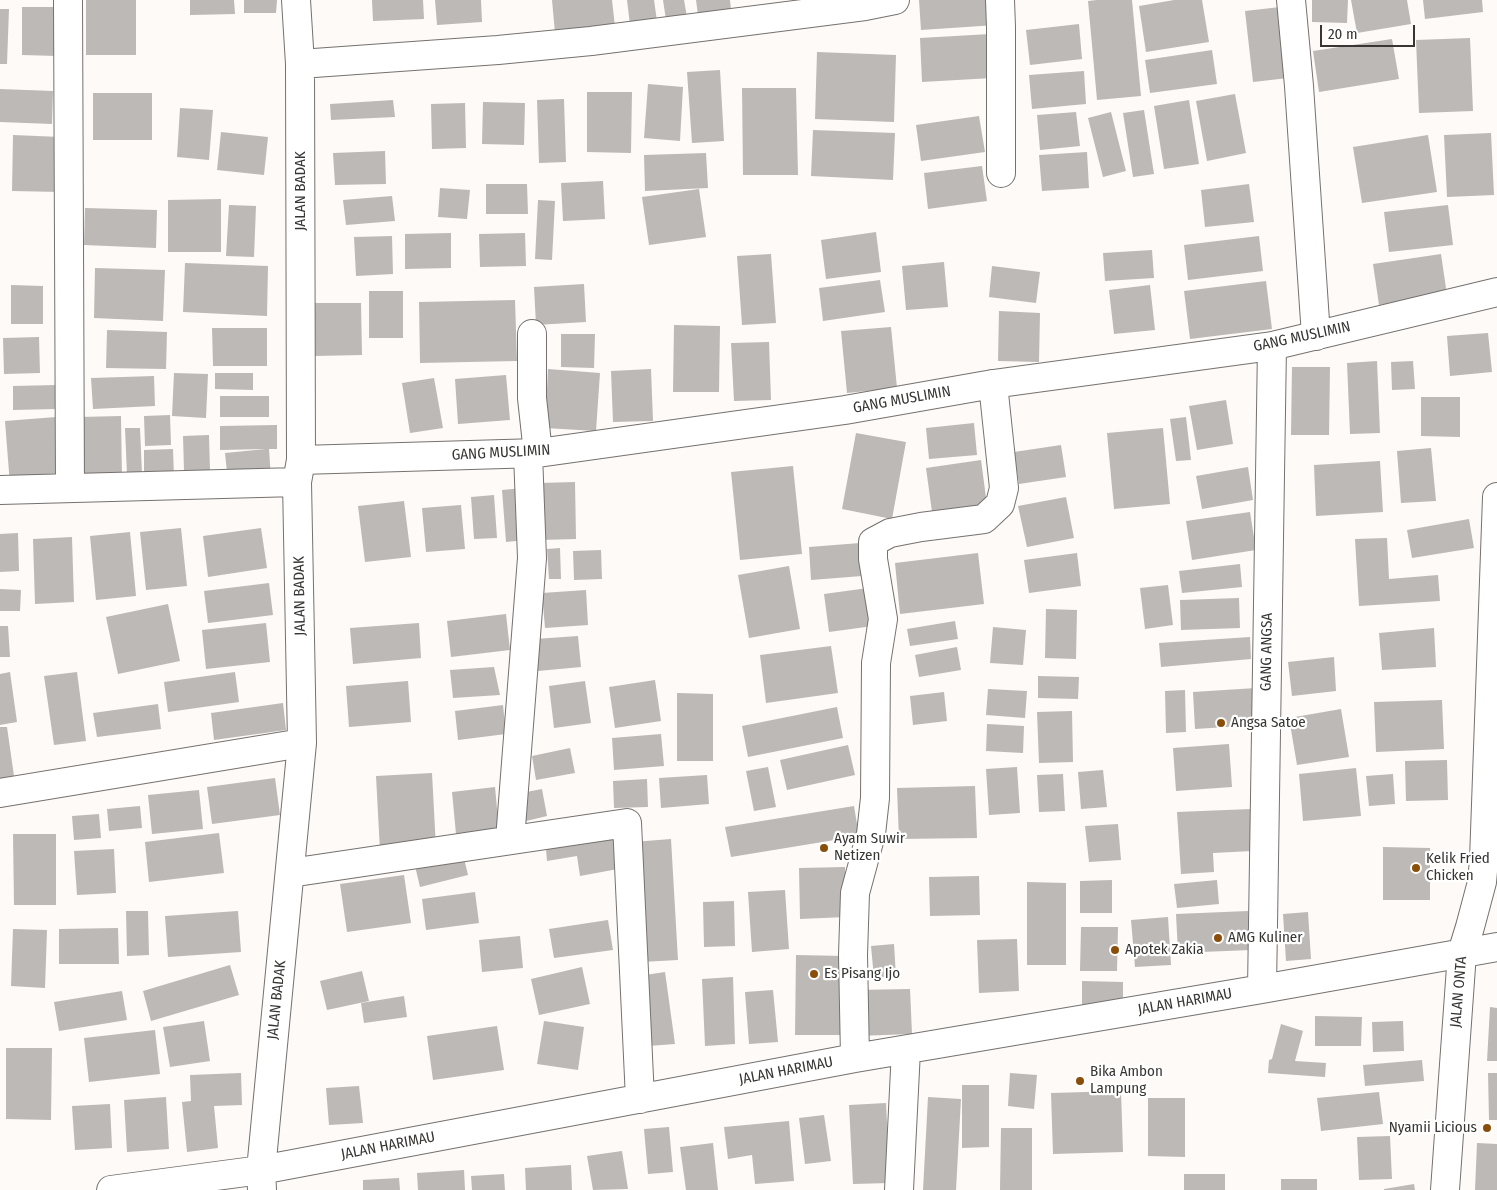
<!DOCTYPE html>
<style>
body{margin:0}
#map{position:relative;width:1497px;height:1190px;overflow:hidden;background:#fefaf7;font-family:"Fira Sans Condensed",sans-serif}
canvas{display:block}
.scale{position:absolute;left:1320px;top:25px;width:95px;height:22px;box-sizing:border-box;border:2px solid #373634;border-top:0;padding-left:6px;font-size:15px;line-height:18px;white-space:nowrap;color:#373634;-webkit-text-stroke:4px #fff;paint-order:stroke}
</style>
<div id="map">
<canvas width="1497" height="1190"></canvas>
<div class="scale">20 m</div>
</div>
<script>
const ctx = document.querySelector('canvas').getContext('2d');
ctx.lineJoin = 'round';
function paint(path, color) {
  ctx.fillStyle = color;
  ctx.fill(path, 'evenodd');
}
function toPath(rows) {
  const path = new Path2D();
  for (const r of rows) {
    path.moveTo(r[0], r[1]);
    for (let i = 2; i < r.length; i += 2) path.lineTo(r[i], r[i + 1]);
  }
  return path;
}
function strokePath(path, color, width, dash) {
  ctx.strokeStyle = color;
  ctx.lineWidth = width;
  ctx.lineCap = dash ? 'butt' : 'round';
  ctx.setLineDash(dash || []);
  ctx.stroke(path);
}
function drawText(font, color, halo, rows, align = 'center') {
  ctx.font = font + ' "Fira Sans Condensed",sans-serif';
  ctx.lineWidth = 4.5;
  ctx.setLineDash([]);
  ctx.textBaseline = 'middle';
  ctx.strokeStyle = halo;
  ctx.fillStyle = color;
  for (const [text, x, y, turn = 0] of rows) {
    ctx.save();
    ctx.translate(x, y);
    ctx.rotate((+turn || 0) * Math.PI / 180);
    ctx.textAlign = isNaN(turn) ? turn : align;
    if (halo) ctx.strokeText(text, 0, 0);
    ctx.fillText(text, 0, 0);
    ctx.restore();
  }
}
paint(toPath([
 [86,0,136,0,136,55,86,55],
 [190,0,234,0,235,14,190,15],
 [244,0,277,0,276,13,244,13],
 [372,0,423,0,424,19,373,21],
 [435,0,481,0,482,22,437,25],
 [552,0,612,0,615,27,555,33],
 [627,0,654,0,657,21,630,25],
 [663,0,684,0,687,17,666,20],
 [696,0,730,0,731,10,698,15],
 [919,0,994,0,996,25,921,30],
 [1097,0,1132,0,1141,96,1097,100,1088,1],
 [1174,0,1202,0,1209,42,1146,52,1139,6],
 [1312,0,1348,0,1347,23,1312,22],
 [1351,0,1407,0,1411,24,1357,33],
 [1423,0,1482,0,1483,12,1425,19],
 [1289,6,1297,77,1253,82,1245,11],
 [22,7,58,7,57,56,22,55],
 [0,9,9,9,7,64,0,64],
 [1079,24,1082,59,1030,65,1026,30],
 [990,34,992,78,922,82,920,38],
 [1470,38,1473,111,1419,113,1416,40],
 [1392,39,1399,79,1319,92,1313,51],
 [1212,50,1217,84,1150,93,1145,60],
 [817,52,896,55,894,122,815,119],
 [720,70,724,141,692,143,687,72],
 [1084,71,1086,104,1032,109,1029,75],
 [648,84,683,87,680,141,644,138],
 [742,88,796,88,798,175,743,175],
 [0,89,53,91,52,124,0,122],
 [587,92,632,92,631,153,587,152],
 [93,93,152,93,152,140,93,140],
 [1235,94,1246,153,1207,161,1196,101],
 [564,99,566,162,539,163,537,100],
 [393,100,395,117,331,120,330,104],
 [1189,100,1199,164,1164,169,1154,106],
 [483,102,525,103,524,145,482,144],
 [465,103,466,148,432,149,431,104],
 [180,108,213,110,209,160,177,157],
 [1144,110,1154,174,1133,177,1123,113],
 [1076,112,1080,146,1040,150,1037,115],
 [1111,112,1126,171,1103,177,1088,118],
 [979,116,985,152,921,161,916,125],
 [813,130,895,133,893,180,811,176],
 [221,132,268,137,264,175,217,170],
 [1491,133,1494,195,1447,197,1444,135],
 [13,135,61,137,60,192,12,191],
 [1428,135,1437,192,1362,203,1353,147],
 [385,151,386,184,335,185,333,153],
 [1087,152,1089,188,1042,191,1039,155],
 [706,153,708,188,645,191,644,155],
 [982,166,987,201,928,209,924,173],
 [603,181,605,219,563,221,561,183],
 [486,184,527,184,528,214,486,214],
 [1249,184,1254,222,1205,227,1201,190],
 [440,188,470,190,467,219,438,217],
 [699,189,706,237,649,245,642,197],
 [392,196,395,221,346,225,343,200],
 [221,199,221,252,168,252,168,200],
 [538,200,555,201,552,260,535,259],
 [229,205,256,206,254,257,226,256],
 [1448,205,1453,245,1389,252,1384,212],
 [85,208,157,210,156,248,84,245],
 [876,232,881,272,826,279,821,240],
 [451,233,451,268,405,269,405,234],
 [525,233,526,266,480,267,479,234],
 [392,236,393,274,356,276,354,237],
 [1259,236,1263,271,1188,280,1184,245],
 [1152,250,1154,278,1105,281,1103,253],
 [771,254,776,323,742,325,737,256],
 [1441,254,1447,295,1379,305,1373,264],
 [944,262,948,307,906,310,902,266],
 [185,263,268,266,267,316,183,312],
 [992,266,1040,272,1036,303,989,297],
 [95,268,165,270,163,321,94,318],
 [880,280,885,312,823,321,819,288],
 [1266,281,1272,329,1190,339,1184,291],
 [584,284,586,322,536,325,534,287],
 [11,285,43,286,43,324,11,324],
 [1150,285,1155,330,1114,334,1109,290],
 [369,291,403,291,403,338,369,338],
 [515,300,517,361,420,363,419,302],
 [315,303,361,303,362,355,315,356],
 [999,311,1040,313,1039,362,998,361],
 [674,325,720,326,719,392,673,392],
 [891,327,897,388,847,393,841,331],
 [212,328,267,328,267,366,213,366],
 [107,330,167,332,166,369,106,368],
 [1488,333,1492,372,1450,376,1447,336],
 [561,334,595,334,594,368,561,367],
 [39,337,40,373,4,374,3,338],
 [769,342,771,400,734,401,731,343],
 [1377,361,1380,433,1350,434,1347,363],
 [1413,361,1415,389,1392,390,1391,362],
 [1292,367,1330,367,1329,435,1291,435],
 [548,369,600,373,596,431,545,428],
 [651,369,653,421,613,422,611,371],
 [174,373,208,374,206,418,172,416],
 [215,373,253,373,253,390,215,389],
 [506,375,510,420,458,424,455,379],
 [154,376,155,406,93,409,91,378],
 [434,378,443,428,410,433,402,383],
 [56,385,56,409,13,410,13,386],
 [220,396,269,396,269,417,220,417],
 [1421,397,1460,397,1460,437,1421,436],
 [1226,400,1233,444,1197,450,1189,406],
 [170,415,171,445,145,446,144,416],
 [121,416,122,479,82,481,79,417],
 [56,417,60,481,10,485,5,421],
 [1186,417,1191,460,1176,461,1170,419],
 [974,423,977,455,929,459,926,428],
 [277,425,277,449,269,449,271,478,228,482,225,453,266,449,220,450,220,426],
 [125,428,140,428,142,474,127,475],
 [1163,428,1170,504,1114,509,1107,433],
 [856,433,906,442,892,519,842,509],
 [209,435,210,471,184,471,183,436],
 [1061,445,1066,477,1019,484,1014,452],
 [1431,448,1436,501,1401,503,1397,451],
 [173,449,174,478,144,479,144,450],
 [981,460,987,505,932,512,926,468],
 [1380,461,1383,512,1316,516,1314,465],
 [793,466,802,554,740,560,731,472],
 [1248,467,1253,500,1202,509,1196,476],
 [575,482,576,539,541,540,539,483],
 [523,488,526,540,506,542,502,490],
 [494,495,497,538,474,539,471,497],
 [1066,497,1074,538,1027,547,1018,506],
 [404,501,411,557,365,562,358,506],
 [461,505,465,549,426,552,422,508],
 [1250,512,1256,550,1192,560,1186,521],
 [1469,519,1474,548,1412,558,1407,530],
 [181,528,187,586,146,590,140,532],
 [261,528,267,568,208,577,203,536],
 [130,532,136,596,96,600,90,536],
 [18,533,19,571,0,572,0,534],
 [72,537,74,602,35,604,33,539],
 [1387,538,1389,579,1438,575,1440,601,1359,606,1355,539],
 [860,543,862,576,811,580,809,547],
 [560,548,561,579,549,579,547,549],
 [601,550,602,579,574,580,573,551],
 [978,553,984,604,900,614,895,563],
 [1077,553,1081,586,1029,593,1024,560],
 [1240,564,1242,587,1182,593,1179,571],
 [789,566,800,629,749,638,738,575],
 [269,583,273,615,208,623,204,591],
 [1168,585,1173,625,1145,629,1140,588],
 [868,588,873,626,829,632,824,594],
 [0,589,21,590,20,611,0,611],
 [586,590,588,625,545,628,542,593],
 [1239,598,1240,628,1181,630,1180,600],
 [168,604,180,661,118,674,106,617],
 [1046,609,1077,610,1076,659,1045,658],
 [506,614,510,650,451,657,447,621],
 [955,621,958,639,910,646,907,629],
 [266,623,270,662,206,669,202,630],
 [419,623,421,658,353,664,350,628],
 [0,626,8,626,10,657,0,657],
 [993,627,1026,630,1023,665,990,663],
 [1434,628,1436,667,1382,670,1379,633],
 [578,636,581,667,538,671,535,639],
 [1250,637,1251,659,1161,667,1159,643],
 [831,646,838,693,766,703,760,655],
 [957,647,961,670,919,677,915,655],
 [1334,657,1336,691,1292,696,1288,662],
 [494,667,500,695,453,698,450,670],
 [10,672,17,722,0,725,0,674],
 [77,672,86,741,54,745,44,676],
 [235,672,239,702,168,712,164,682],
 [1038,676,1079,677,1078,699,1038,698],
 [655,680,661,721,615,728,609,687],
 [408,681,411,722,349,727,346,686],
 [585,681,591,723,554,728,549,686],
 [1256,688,1258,725,1195,729,1193,692],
 [988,689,1027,691,1025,718,986,715],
 [1185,690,1186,732,1166,733,1165,691],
 [944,692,947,721,913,725,910,696],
 [677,693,713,694,713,761,677,761],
 [1442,700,1444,749,1376,752,1374,702],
 [283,703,286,730,214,740,211,713],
 [158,704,161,729,97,737,93,713],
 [503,705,506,734,458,740,455,711],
 [837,707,843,738,748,757,742,726],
 [1341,709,1349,757,1297,765,1289,718],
 [1072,711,1073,762,1039,763,1037,712],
 [987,724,1024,726,1023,753,986,751],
 [0,727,7,727,15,783,0,785],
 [661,734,664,766,614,770,612,738],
 [1229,744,1232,787,1176,791,1173,748],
 [848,745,855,775,787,790,780,760],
 [570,748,575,773,536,780,532,756],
 [1447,760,1448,800,1406,801,1405,761],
 [768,767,776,807,754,811,746,771],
 [1017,767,1020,813,989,815,986,769],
 [1356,768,1361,816,1303,821,1299,774],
 [1103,770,1107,807,1081,809,1078,772],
 [432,773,436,848,380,851,376,776],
 [1063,774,1065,811,1039,812,1037,775],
 [1393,774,1395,804,1369,806,1366,776],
 [707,775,709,804,661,808,659,778],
 [275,778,280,815,212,824,207,787],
 [647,779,648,807,614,808,613,781],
 [975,786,977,838,899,839,897,788],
 [495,787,499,830,456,834,452,792],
 [542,789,547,816,522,822,516,794],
 [199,790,203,829,152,834,148,795],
 [140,806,142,828,109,831,107,809],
 [854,806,859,836,731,857,725,827],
 [1251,809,1252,851,1213,853,1214,872,1181,874,1177,812],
 [99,814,101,838,74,840,72,816],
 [1118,824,1121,860,1089,862,1085,826],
 [219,833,224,873,149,882,145,842],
 [13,834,56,834,56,905,14,905],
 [617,837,618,869,580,876,577,856,547,861,546,849],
 [671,839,678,960,641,962,633,842],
 [1383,847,1430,848,1430,900,1383,900],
 [114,849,116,893,77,895,74,851],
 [463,854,468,875,420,887,415,866],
 [845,867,846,917,800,919,799,868],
 [404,875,411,923,347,932,340,884],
 [979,876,980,915,930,916,929,877],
 [1112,880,1112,913,1080,913,1080,881],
 [1217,880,1219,904,1177,908,1174,884],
 [1027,882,1066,883,1066,965,1027,965],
 [785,890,789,949,752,952,748,892],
 [475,892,479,923,426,930,422,899],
 [734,901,735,946,704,947,703,902],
 [126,911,148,911,149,955,127,956],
 [238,911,241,952,168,957,165,916],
 [1248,911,1250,950,1178,953,1176,914],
 [1308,912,1311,959,1286,961,1283,914],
 [1168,917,1171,965,1135,967,1131,920],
 [608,920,613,950,554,958,549,929],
 [1081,927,1118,927,1117,971,1080,971],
 [118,928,119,964,59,964,59,929],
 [13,929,47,930,45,988,11,986],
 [520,936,523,968,482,972,479,940],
 [1017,939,1019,991,979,993,977,940],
 [894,944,896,976,874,978,871,946],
 [796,955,844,956,843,1035,795,1035],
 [230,965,239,995,151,1021,143,991],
 [582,967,590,1004,539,1015,531,979],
 [362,971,369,1001,327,1010,320,981],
 [665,972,675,1044,648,1046,645,975],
 [733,977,735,1044,705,1046,702,979],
 [1082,981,1123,982,1123,1008,1082,1007],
 [910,989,912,1034,857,1036,855,990],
 [773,990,778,1042,749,1044,745,992],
 [122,991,127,1020,59,1031,54,1002],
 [404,996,407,1017,364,1023,361,1003],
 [1490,1007,1497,1008,1497,1061,1487,1061],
 [1315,1016,1362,1017,1361,1046,1315,1046],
 [204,1021,210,1061,170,1067,163,1027],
 [544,1021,584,1027,578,1070,537,1064],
 [1403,1021,1404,1051,1373,1052,1372,1022],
 [1281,1024,1303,1031,1295,1061,1326,1063,1325,1077,1268,1073,1269,1060,1272,1059],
 [497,1026,504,1070,433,1080,427,1036],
 [155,1030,160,1074,89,1082,84,1038],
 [6,1048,52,1048,51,1120,6,1119],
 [1422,1060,1424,1081,1365,1086,1363,1065],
 [241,1073,242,1105,214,1106,218,1148,187,1152,182,1102,191,1101,190,1075],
 [1010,1073,1037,1075,1034,1109,1008,1106],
 [1488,1073,1497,1073,1497,1120,1489,1120],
 [962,1085,989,1085,989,1147,962,1148],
 [359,1086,363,1123,329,1125,326,1088],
 [1121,1091,1123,1152,1053,1154,1051,1093],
 [1379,1092,1383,1124,1321,1131,1317,1098],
 [166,1097,169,1149,127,1152,124,1100],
 [928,1097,961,1099,956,1190,923,1190],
 [1148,1098,1185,1098,1185,1157,1148,1156],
 [886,1103,890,1183,853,1184,849,1105],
 [110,1104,112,1148,75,1150,72,1106],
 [824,1115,831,1161,805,1164,799,1118],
 [789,1121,794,1181,755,1184,752,1155,728,1159,724,1127],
 [669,1127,673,1172,648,1174,644,1129],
 [1001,1128,1032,1128,1032,1190,1000,1190],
 [1390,1136,1392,1179,1359,1180,1357,1137],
 [713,1143,718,1190,686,1190,680,1147],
 [1477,1143,1497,1144,1497,1190,1475,1190],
 [622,1151,628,1189,593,1190,587,1156],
 [571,1165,572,1190,526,1190,525,1168],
 [464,1170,465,1190,418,1190,417,1173],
 [504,1174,505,1190,472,1190,471,1176],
 [1184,1174,1225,1174,1225,1190,1184,1190],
 [399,1178,400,1190,363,1190,363,1180],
 [1281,1179,1317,1179,1317,1190,1281,1190],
 [1414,1184,1415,1190,1384,1190,1384,1189]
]), '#bdb9b6');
const minor = toPath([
 [68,0,70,487],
 [1000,0,1001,27,1001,173],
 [1291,0,1299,86,1316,336],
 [300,64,498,50,591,41,865,6,895,0],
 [532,334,532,398,538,453],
 [301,460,538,453,845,410,993,384,1272,346,1497,292],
 [0,490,297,482],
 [0,793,302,743],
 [510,840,532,558,528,454],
 [290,873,627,823,640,1099],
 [1262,989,1272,346],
 [855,1058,853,955,855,893,871,834,875,798,876,663,883,619,873,559,873,542,890,533,921,527,984,519,1000,504,1004,488,993,384],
 [111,1190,261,1170,855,1058,1262,989,1497,947],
 [262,1190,261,1170,302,743,297,482,301,460,300,64,296,0],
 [899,1190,906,1050],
 [1445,1190,1462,953,1470,927,1482,882,1484,860,1497,497]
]);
strokePath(minor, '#75716e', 30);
strokePath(minor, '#fff', 28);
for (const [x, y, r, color] of [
 [1221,723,5,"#894e09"],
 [824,848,5,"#894e09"],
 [1416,868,5,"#894e09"],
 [1218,938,5,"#894e09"],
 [1115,950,5,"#894e09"],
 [814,974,5,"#894e09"],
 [1080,1081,5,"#894e09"],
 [1487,1128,5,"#894e09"]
]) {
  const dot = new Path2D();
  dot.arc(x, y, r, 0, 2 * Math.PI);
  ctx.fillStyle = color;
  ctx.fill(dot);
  strokePath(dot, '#fff', 2);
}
drawText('15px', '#373634', '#fff', [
 ["JALAN BADAK",301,191,-90],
 ["GANG MUSLIMIN",1302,337,-12],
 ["GANG MUSLIMIN",902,400,-10],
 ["GANG MUSLIMIN",501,453,-3],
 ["JALAN BADAK",300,596,-91],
 ["GANG ANGSA",1267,652,-89],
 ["JALAN ONTA",1459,992,-85],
 ["JALAN BADAK",277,1000,-84],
 ["JALAN HARIMAU",1185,1002,-10],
 ["JALAN HARIMAU",786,1071,-11],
 ["JALAN HARIMAU",388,1146,-11]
]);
drawText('15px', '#373634', '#fff', [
 ["Angsa Satoe",1231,723],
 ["Ayam Suwir",834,839],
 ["Netizen",834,856],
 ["Kelik Fried",1426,859],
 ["Chicken",1426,876],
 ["AMG Kuliner",1228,938],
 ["Apotek Zakia",1125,950],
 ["Es Pisang Ijo",824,974],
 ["Bika Ambon",1090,1072],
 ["Lampung",1090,1089],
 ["Nyamii Licious",1477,1128,"right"]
], 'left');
</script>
